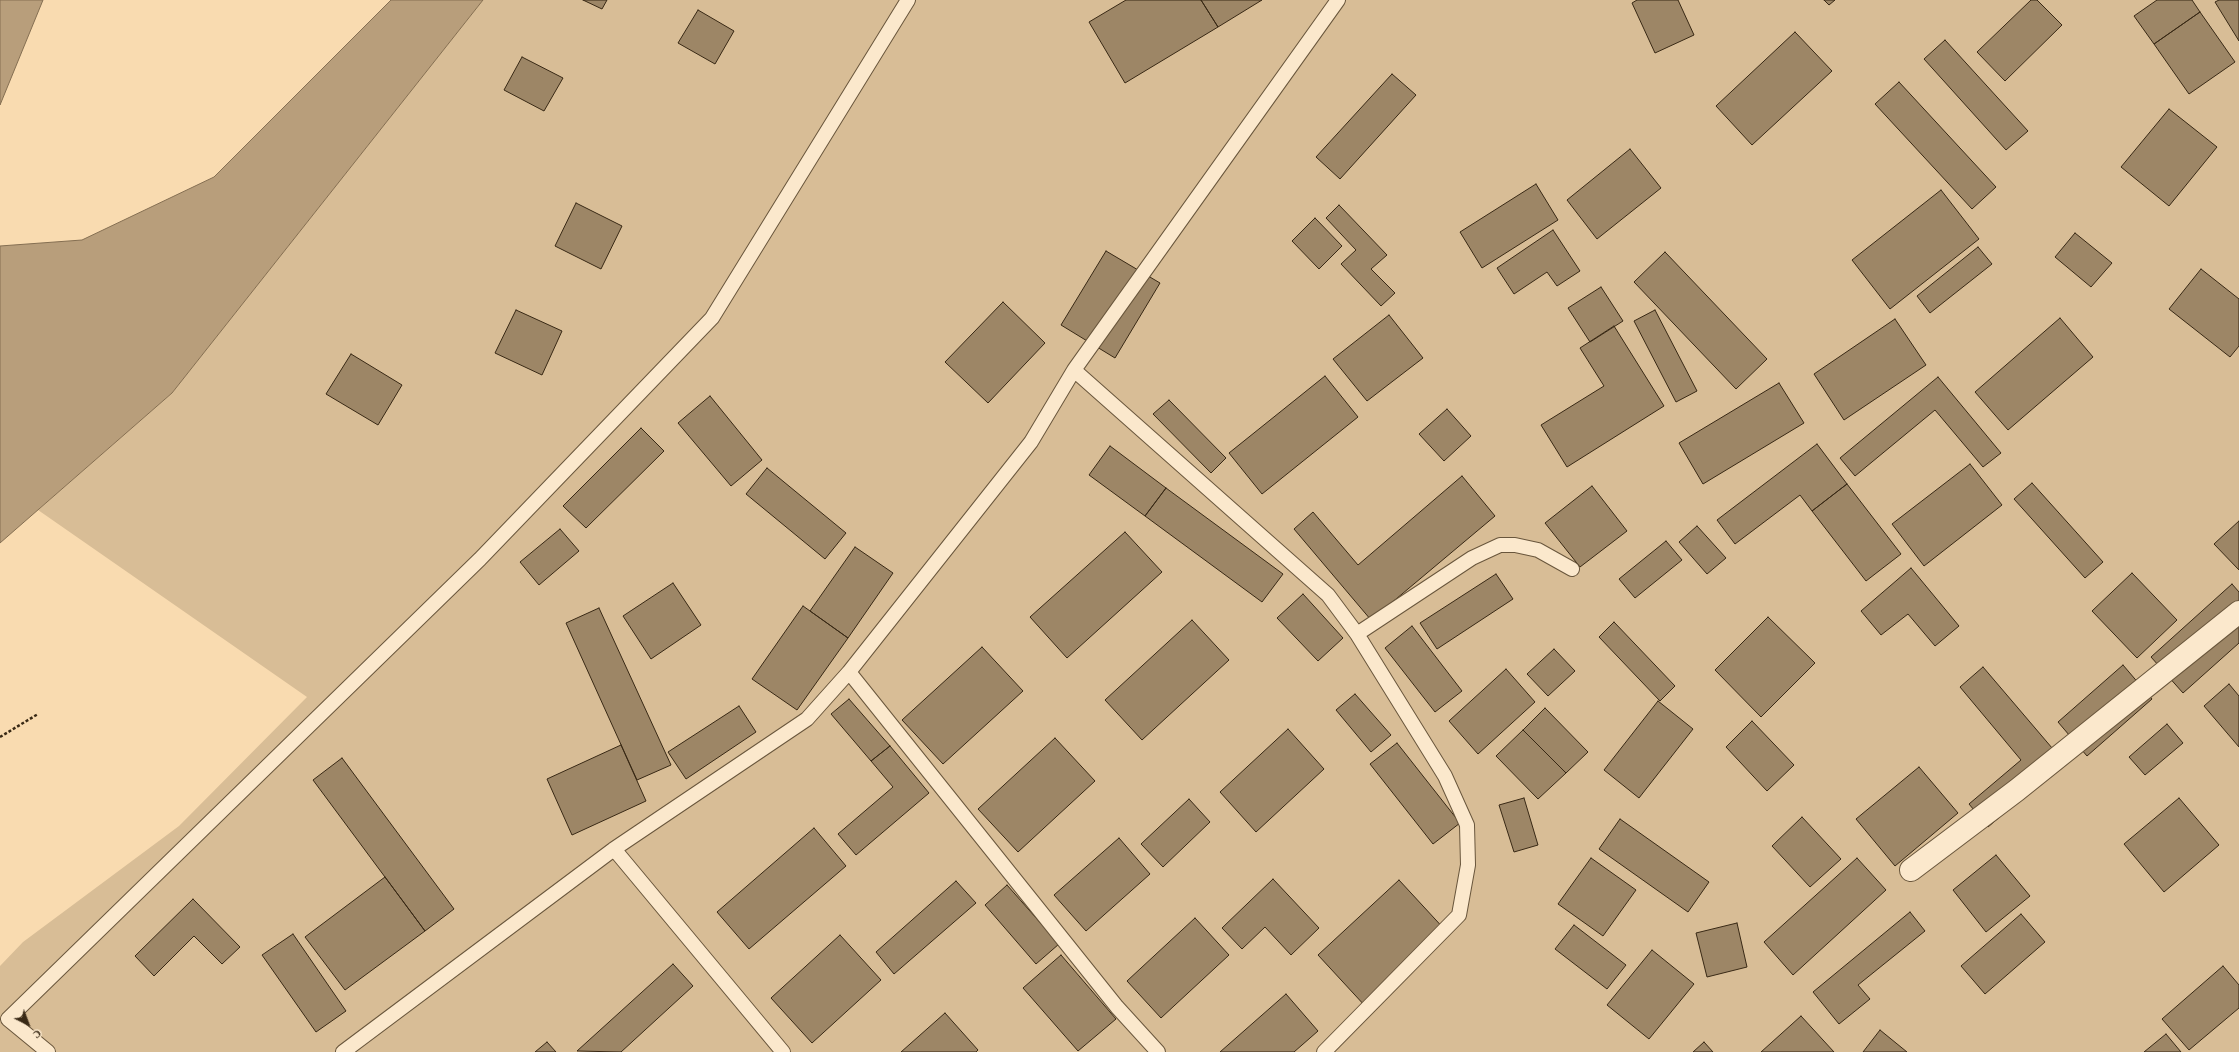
<!DOCTYPE html>
<meta charset="utf-8">
<style>
body{margin:0}
#map{position:relative;width:2239px;height:1052px;overflow:hidden;background:#f9dbb0;font-family:Vollkorn,serif}
canvas{display:block}
.north{position:absolute;left:8px;top:1004px;width:40px;height:40px;-webkit-text-stroke:3px #fbe8cc;paint-order:stroke;rotate:138deg;font-size:11px;font-weight:700;line-height:16px;text-align:center;color:#392915}
.north::after{content:'';display:block;margin:auto;width:14px;height:18px;background:#392915;clip-path:polygon(50% 0,100% 100%,50% 72%,0 100%)}
</style>
<div id="map">
<canvas width="2239" height="1052"></canvas>
<div class="north">С</div>
</div>
<script>
const ctx = document.querySelector('canvas').getContext('2d');
ctx.lineJoin = 'round';
function paint(path, color) {
  ctx.fillStyle = color;
  ctx.fill(path, 'evenodd');
}
function toPath(rows) {
  const path = new Path2D();
  for (const r of rows) {
    path.moveTo(r[0], r[1]);
    for (let i = 2; i < r.length; i += 2) path.lineTo(r[i], r[i + 1]);
  }
  return path;
}
function strokePath(path, color, width, dash) {
  ctx.strokeStyle = color;
  ctx.lineWidth = width;
  ctx.lineCap = dash ? 'butt' : 'round';
  ctx.setLineDash(dash || []);
  ctx.stroke(path);
}
paint(toPath([
 [483,0,2239,0,2239,1052,0,1052,0,966,23,942,179,826,307,697,38,510,172,393]
]), '#d8bd96');
const water = toPath([
 [0,0,43,0,0,105,0,0],
 [391,0,483,0,172,393,0,543,0,246,82,240,214,177,391,0]
]);
paint(water, '#b89e7b');
strokePath(water, '#856f52', 1);
const building = toPath([
 [583,0,607,0,602,9,583,0],
 [1126,0,1201,0,1218,27,1125,83,1089,22,1126,0],
 [1201,0,1262,0,1218,27,1201,0],
 [1637,0,1678,0,1694,35,1655,53,1632,3,1637,0],
 [1824,0,1835,0,1829,5,1824,0],
 [2031,0,2037,0,2062,25,2005,81,1977,52,2031,0],
 [2157,0,2192,0,2200,12,2154,44,2134,16,2157,0],
 [2219,0,2239,0,2239,41,2215,2,2219,0],
 [698,10,734,31,715,64,678,43,698,10],
 [2200,12,2235,62,2189,94,2154,44,2200,12],
 [1795,32,1832,71,1752,145,1716,106,1795,32],
 [1945,40,2028,131,2006,150,1924,59,1945,40],
 [522,57,563,78,544,111,504,90,522,57],
 [1392,74,1416,95,1340,179,1316,157,1392,74],
 [1899,82,1996,187,1972,209,1875,104,1899,82],
 [2169,109,2217,147,2169,206,2121,167,2169,109],
 [1630,149,1661,188,1597,239,1567,200,1630,149],
 [1536,184,1558,220,1482,268,1460,232,1536,184],
 [1941,190,1979,239,1890,309,1852,260,1941,190],
 [576,203,622,226,601,269,555,246,576,203],
 [1339,205,1387,255,1371,269,1395,293,1381,306,1341,264,1356,250,1326,218,1339,205],
 [1315,218,1342,246,1319,269,1292,241,1315,218],
 [1553,230,1580,271,1557,286,1547,272,1514,294,1497,268,1553,230],
 [2075,233,2112,263,2091,287,2055,257,2075,233],
 [1978,247,1992,264,1930,313,1917,296,1978,247],
 [1106,251,1160,283,1115,358,1061,325,1106,251],
 [1665,252,1767,359,1736,389,1634,282,1665,252],
 [2201,269,2239,299,2239,346,2230,357,2169,309,2201,269],
 [1601,287,1623,321,1590,342,1568,308,1601,287],
 [1003,302,1045,343,988,403,945,362,1003,302],
 [516,310,562,331,542,375,495,353,516,310],
 [1655,310,1697,391,1676,402,1634,321,1655,310],
 [1389,315,1423,358,1367,401,1333,359,1389,315],
 [2060,318,2093,357,2008,430,1975,392,2060,318],
 [1895,319,1926,365,1844,420,1814,374,1895,319],
 [1614,326,1664,406,1567,467,1541,425,1604,386,1580,348,1614,326],
 [351,354,402,385,378,425,326,394,351,354],
 [1325,376,1358,417,1262,494,1229,453,1325,376],
 [1938,377,2001,453,1983,467,1935,410,1855,476,1840,458,1938,377],
 [1779,383,1804,423,1703,484,1679,443,1779,383],
 [710,396,762,460,731,486,678,423,710,396],
 [1169,400,1226,458,1211,473,1153,414,1169,400],
 [1447,409,1471,436,1444,461,1419,434,1447,409],
 [641,428,664,451,586,528,563,506,641,428],
 [1817,444,1847,484,1812,511,1800,495,1735,544,1717,520,1817,444],
 [1110,446,1166,488,1145,516,1089,475,1110,446],
 [1970,464,2002,505,1924,566,1892,524,1970,464],
 [767,468,846,533,825,559,746,494,767,468],
 [1462,476,1495,516,1371,620,1294,529,1313,512,1358,565,1462,476],
 [2032,483,2103,562,2085,578,2014,499,2032,483],
 [1847,484,1901,554,1866,581,1812,511,1847,484],
 [1592,486,1627,531,1580,567,1545,523,1592,486],
 [1166,488,1283,574,1262,602,1145,516,1166,488],
 [2239,521,2239,570,2214,544,2239,521],
 [1697,526,1726,558,1707,574,1679,542,1697,526],
 [560,529,579,551,539,585,520,562,560,529],
 [1125,532,1162,572,1067,658,1030,617,1125,532],
 [1666,541,1682,560,1635,598,1619,579,1666,541],
 [855,547,893,573,848,638,810,611,855,547],
 [1911,568,1959,626,1935,646,1908,614,1881,635,1861,611,1911,568],
 [2132,573,2177,620,2137,658,2092,611,2132,573],
 [1496,574,1513,599,1437,649,1420,623,1496,574],
 [673,583,701,625,651,659,623,616,673,583],
 [2232,584,2239,592,2239,643,2183,693,2151,657,2232,584],
 [1303,594,1343,638,1318,661,1277,618,1303,594],
 [803,606,848,638,797,710,752,679,803,606],
 [599,608,671,765,637,780,566,623,599,608],
 [1768,617,1815,663,1761,717,1715,670,1768,617],
 [1192,620,1229,660,1142,740,1105,700,1192,620],
 [1614,622,1675,686,1660,701,1599,637,1614,622],
 [1412,626,1462,691,1435,712,1385,648,1412,626],
 [982,647,1023,691,943,764,902,720,982,647],
 [1554,649,1575,671,1548,696,1527,674,1554,649],
 [2123,665,2152,699,2087,756,2058,722,2123,665],
 [1983,667,2064,762,1988,827,1969,804,2021,760,1960,687,1983,667],
 [1506,669,1535,702,1478,754,1449,721,1506,669],
 [2229,684,2239,696,2239,747,2204,706,2229,684],
 [1355,694,1391,735,1371,752,1336,710,1355,694],
 [849,699,890,746,871,761,831,714,849,699],
 [1658,701,1693,729,1639,798,1604,770,1658,701],
 [739,706,756,732,686,779,668,752,739,706],
 [1545,708,1588,752,1566,773,1523,730,1545,708],
 [1752,721,1794,765,1767,791,1726,747,1752,721],
 [2167,724,2183,743,2145,775,2129,757,2167,724],
 [1288,729,1324,769,1256,832,1220,792,1288,729],
 [1523,730,1566,773,1538,799,1496,756,1523,730],
 [1055,738,1095,781,1018,852,978,809,1055,738],
 [1397,743,1460,823,1433,844,1370,764,1397,743],
 [621,745,646,801,572,835,547,779,621,745],
 [890,746,929,793,856,855,838,834,893,787,871,761,890,746],
 [342,758,454,909,425,931,313,780,342,758],
 [1919,767,1958,813,1895,866,1856,819,1919,767],
 [1524,798,1538,845,1514,852,1499,805,1524,798],
 [2179,798,2219,845,2164,892,2124,844,2179,798],
 [1189,799,1210,822,1163,867,1141,844,1189,799],
 [1802,817,1841,859,1810,887,1772,846,1802,817],
 [1620,819,1709,882,1688,912,1599,849,1620,819],
 [814,828,846,866,749,949,717,912,814,828],
 [1119,838,1150,874,1086,931,1054,895,1119,838],
 [1996,855,2030,896,1986,932,1953,890,1996,855],
 [1591,858,1636,890,1603,936,1558,904,1591,858],
 [1857,858,1886,890,1793,975,1764,942,1857,858],
 [385,877,425,931,345,990,305,937,385,877],
 [1273,879,1319,928,1291,955,1265,927,1242,949,1222,928,1273,879],
 [1399,880,1447,932,1366,1007,1318,955,1399,880],
 [956,881,976,903,894,974,876,952,956,881],
 [1007,885,1059,944,1036,964,985,905,1007,885],
 [193,899,240,947,222,964,194,936,154,976,135,956,193,899],
 [1910,912,1925,931,1858,985,1870,999,1839,1024,1813,992,1910,912],
 [2021,914,2045,942,1985,994,1961,966,2021,914],
 [1195,918,1229,955,1161,1018,1127,981,1195,918],
 [1737,923,1747,967,1707,977,1696,933,1737,923],
 [1574,925,1626,965,1607,989,1555,949,1574,925],
 [293,934,346,1011,316,1032,262,955,293,934],
 [840,935,881,980,812,1043,771,998,840,935],
 [1652,950,1694,984,1649,1039,1607,1005,1652,950],
 [1061,955,1116,1019,1078,1051,1023,988,1061,955],
 [673,964,693,986,621,1052,577,1051,673,964],
 [2223,966,2239,985,2239,1008,2189,1050,2162,1019,2223,966],
 [1286,994,1318,1031,1294,1052,1220,1052,1286,994],
 [945,1013,978,1050,976,1052,901,1052,945,1013],
 [1801,1016,1834,1052,1761,1052,1801,1016],
 [1880,1030,1907,1052,1863,1052,1880,1030],
 [2166,1034,2181,1052,2144,1052,2166,1034],
 [547,1042,556,1052,535,1052,547,1042],
 [1704,1042,1713,1052,1693,1052,1704,1042]
]);
paint(building, '#9d8666');
strokePath(building, '#392915', 1);
const service = toPath([
 [1074,370,1338,0],
 [1357,634,1472,558,1500,545,1515,545,1538,550,1572,569],
 [614,849,783,1052],
 [48,1052,8,1019,480,559,712,318,908,0],
 [343,1052,614,849,807,719,849,672],
 [1158,1052,1117,1007,849,672,1031,442,1074,370,1328,595,1357,634,1445,776,1467,825,1468,865,1459,915,1324,1052]
]);
const minor = toPath([
 [1911,870,2017,790,2239,612]
]);
strokePath(service, '#69563c', 16);
strokePath(minor, '#69563c', 24);
strokePath(toPath([
 [0,737,38,714]
]), '#392915', 2.5, [3, 2]);
strokePath(service, '#fbe8cc', 14);
strokePath(minor, '#fbe8cc', 22);
</script>
